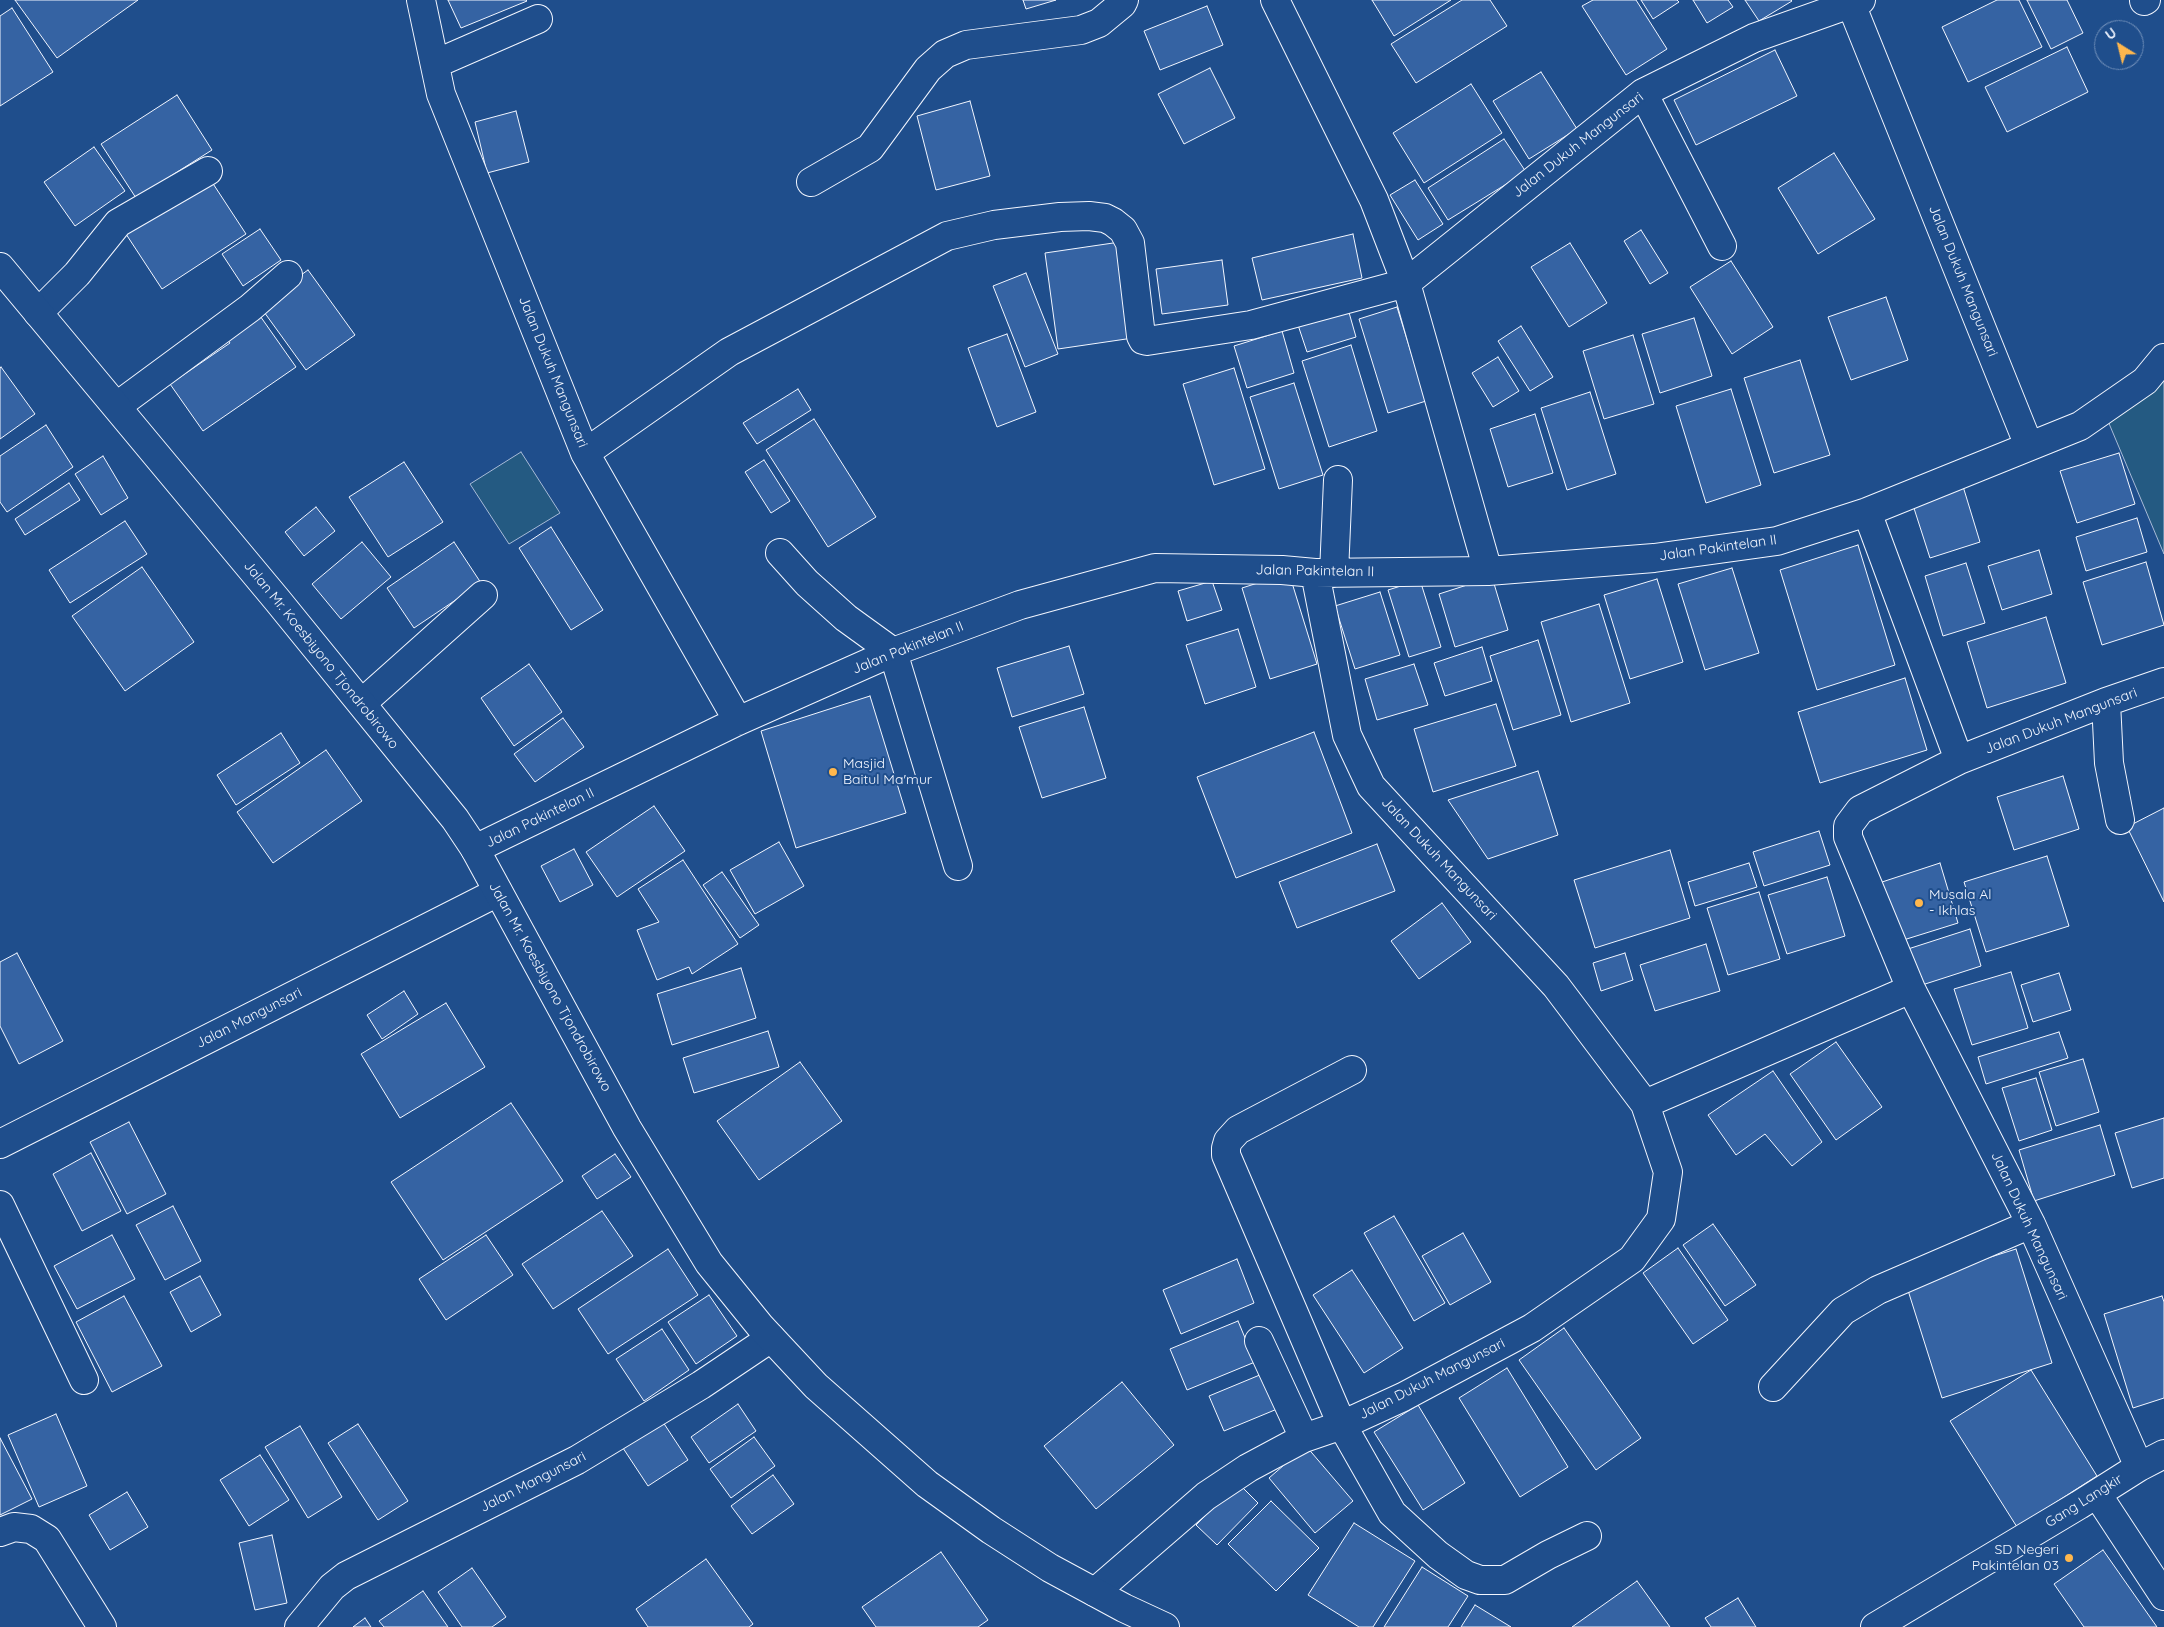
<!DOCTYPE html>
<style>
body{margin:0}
#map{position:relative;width:2164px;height:1627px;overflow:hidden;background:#1f4e8c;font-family:Quicksand,sans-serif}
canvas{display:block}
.north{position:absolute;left:2094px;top:20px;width:50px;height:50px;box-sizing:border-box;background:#1f4e8c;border:1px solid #7391ba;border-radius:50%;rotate:324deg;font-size:14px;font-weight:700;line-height:20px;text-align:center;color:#f2f6ff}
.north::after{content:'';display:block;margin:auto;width:18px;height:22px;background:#ffb74d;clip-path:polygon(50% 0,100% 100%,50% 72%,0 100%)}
</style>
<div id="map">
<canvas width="2164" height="1627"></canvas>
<div class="north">U</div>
</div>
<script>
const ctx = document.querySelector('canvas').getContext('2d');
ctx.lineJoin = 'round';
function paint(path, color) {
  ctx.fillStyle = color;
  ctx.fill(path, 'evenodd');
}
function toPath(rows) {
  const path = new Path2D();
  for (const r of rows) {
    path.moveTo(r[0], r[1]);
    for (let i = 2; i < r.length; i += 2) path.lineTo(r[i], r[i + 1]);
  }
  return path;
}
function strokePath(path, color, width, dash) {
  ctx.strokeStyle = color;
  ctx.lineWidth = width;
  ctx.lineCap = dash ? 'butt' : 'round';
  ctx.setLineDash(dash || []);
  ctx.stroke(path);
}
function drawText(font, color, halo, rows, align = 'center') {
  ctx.font = font + ' Quicksand,sans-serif';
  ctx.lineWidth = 4;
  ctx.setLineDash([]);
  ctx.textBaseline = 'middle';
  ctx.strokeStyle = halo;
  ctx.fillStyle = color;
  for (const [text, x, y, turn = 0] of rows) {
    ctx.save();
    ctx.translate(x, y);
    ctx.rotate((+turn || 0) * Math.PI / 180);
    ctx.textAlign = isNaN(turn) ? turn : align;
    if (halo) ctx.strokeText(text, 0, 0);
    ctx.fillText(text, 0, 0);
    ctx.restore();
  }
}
const green = toPath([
 [2164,346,2164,554,2105,414,2164,346],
 [521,452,560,513,509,544,470,484,521,452]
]);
paint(green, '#245a82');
strokePath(green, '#a8bbd7', 1);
const building = toPath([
 [15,0,138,0,57,58,15,0],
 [448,0,526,0,527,1,461,28,448,0],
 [1023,0,1056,0,1026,9,1023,0],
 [1372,0,1451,0,1394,36,1372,0],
 [1462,0,1490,0,1507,26,1416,83,1391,44,1462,0],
 [1593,0,1636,0,1667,49,1626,75,1582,6,1593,0],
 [1641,0,1677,0,1679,2,1653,19,1641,0],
 [1693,0,1728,0,1733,7,1707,23,1693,0],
 [1745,0,1791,0,1792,1,1759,21,1745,0],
 [1997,0,2019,0,2042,47,1968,82,1942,27,1997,0],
 [2027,0,2067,0,2083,33,2051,49,2027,0],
 [1207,6,1223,45,1160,70,1144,31,1207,6],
 [12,8,53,72,0,106,0,16,12,8],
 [2067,47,2088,92,2007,132,1985,87,2067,47],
 [1775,50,1797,96,1696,145,1674,100,1775,50],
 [1210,68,1235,118,1184,144,1158,94,1210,68],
 [1541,72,1577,129,1529,159,1493,101,1541,72],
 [1471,84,1502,133,1424,183,1393,133,1471,84],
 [177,95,212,150,136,198,101,144,177,95],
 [970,101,990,176,936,190,917,116,970,101],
 [516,111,529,162,487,173,475,122,516,111],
 [1504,139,1526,172,1448,220,1428,188,1504,139],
 [94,147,125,191,75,226,44,182,94,147],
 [1834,153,1875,219,1818,254,1778,188,1834,153],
 [208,176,246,234,162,289,124,231,208,176],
 [1415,180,1443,224,1418,240,1390,195,1415,180],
 [260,229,281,260,243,286,222,254,260,229],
 [1641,230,1668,273,1650,284,1624,241,1641,230],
 [1353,234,1362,278,1262,300,1252,258,1353,234],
 [1120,242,1133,338,1058,349,1045,253,1120,242],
 [1570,243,1607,303,1569,327,1531,267,1570,243],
 [1222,260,1228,305,1162,314,1156,269,1222,260],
 [1731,261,1773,327,1732,354,1690,287,1731,261],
 [308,270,355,335,306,370,259,305,308,270],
 [1026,273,1058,354,1025,367,993,286,1026,273],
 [1886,297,1908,360,1851,380,1828,317,1886,297],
 [1397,307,1426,401,1388,413,1359,319,1397,307],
 [1348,309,1356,337,1307,352,1298,325,1348,309],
 [258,313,296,367,203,431,170,384,230,343,225,336,258,313],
 [1694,318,1712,376,1660,393,1642,334,1694,318],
 [1521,326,1553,377,1530,391,1498,341,1521,326],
 [1282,331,1294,373,1247,388,1234,346,1282,331],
 [1007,334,1036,412,997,427,968,348,1007,334],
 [1633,335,1654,404,1604,419,1583,351,1633,335],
 [1351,345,1377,431,1329,447,1302,361,1351,345],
 [1498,357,1519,391,1493,407,1472,373,1498,357],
 [1800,360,1830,455,1774,473,1744,378,1800,360],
 [1,367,35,414,0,439,0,368,1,367],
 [1234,368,1265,469,1214,485,1183,384,1234,368],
 [1294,383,1323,475,1279,489,1250,397,1294,383],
 [798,389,811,410,757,444,743,423,798,389],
 [1731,389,1761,485,1706,503,1676,406,1731,389],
 [1590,392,1616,474,1567,490,1541,408,1590,392],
 [1535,414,1553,473,1508,487,1490,429,1535,414],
 [814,419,876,517,828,547,766,450,814,419],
 [46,425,73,467,7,512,0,502,0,456,46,425],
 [2119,453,2135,504,2077,523,2060,471,2119,453],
 [103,456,128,498,101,515,75,474,103,456],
 [764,460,790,501,771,513,745,472,764,460],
 [404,462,443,522,388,557,349,497,404,462],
 [69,483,80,500,25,535,15,519,69,483],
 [1962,483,1980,542,1930,558,1911,499,1962,483],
 [316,507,335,531,304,556,285,532,316,507],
 [2137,518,2147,552,2086,571,2076,537,2137,518],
 [125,521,147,554,70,603,49,570,125,521],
 [551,527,603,610,571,630,519,548,551,527],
 [362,542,391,577,341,619,312,584,362,542],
 [454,542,481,583,414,628,387,588,454,542],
 [1858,545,1895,665,1817,690,1780,570,1858,545],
 [2039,550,2052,594,2002,610,1988,566,2039,550],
 [2146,562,2164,625,2102,645,2083,582,2146,562],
 [1966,563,1985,623,1943,636,1925,576,1966,563],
 [142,567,194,642,125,691,72,616,142,567],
 [1732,568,1759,653,1705,670,1678,584,1732,568],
 [1289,573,1317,664,1270,679,1242,588,1289,573],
 [1492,577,1508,630,1455,647,1439,594,1492,577],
 [1657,579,1683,662,1630,679,1604,595,1657,579],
 [1420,580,1441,647,1409,657,1388,590,1420,580],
 [1212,581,1222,610,1187,621,1178,591,1212,581],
 [1380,592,1400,655,1355,669,1335,606,1380,592],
 [1599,604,1630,703,1571,722,1541,622,1599,604],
 [2046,617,2066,683,1987,708,1967,642,2046,617],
 [1238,629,1256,687,1205,704,1186,645,1238,629],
 [1538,640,1561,715,1513,730,1490,656,1538,640],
 [1069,646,1084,694,1012,717,997,668,1069,646],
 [1482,647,1492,681,1445,696,1434,663,1482,647],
 [529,664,562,712,514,746,481,698,529,664],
 [1414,664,1428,705,1377,720,1365,679,1414,664],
 [1905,678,1927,750,1820,783,1798,712,1905,678],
 [870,696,906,813,796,848,761,731,870,696],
 [1496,704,1516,766,1433,792,1414,729,1496,704],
 [1084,707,1106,778,1042,798,1019,727,1084,707],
 [563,718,584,747,535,782,514,754,563,718],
 [1314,732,1352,833,1236,878,1197,777,1314,732],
 [281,733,300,763,236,805,217,775,281,733],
 [326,750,362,801,273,863,237,812,326,750],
 [1538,771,1558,835,1488,859,1448,800,1538,771],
 [2063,776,2079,829,2014,850,1997,797,2063,776],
 [654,806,685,851,617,897,586,852,654,806],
 [2164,808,2164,902,2127,827,2164,808],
 [1819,831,1830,865,1764,886,1753,852,1819,831],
 [779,842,804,886,755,914,730,870,779,842],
 [1377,844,1395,891,1297,928,1279,882,1377,844],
 [574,849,593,885,560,902,541,866,574,849],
 [1670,850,1690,918,1595,948,1574,880,1670,850],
 [2047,856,2069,926,1986,952,1964,882,2047,856],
 [683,860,738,944,692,974,689,967,657,980,637,930,659,922,638,889,683,860],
 [1749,863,1757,887,1695,906,1688,882,1749,863],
 [1940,863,1958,923,1897,942,1879,883,1940,863],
 [722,872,759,925,740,938,703,885,722,872],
 [1827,877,1845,936,1787,954,1768,895,1827,877],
 [1759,892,1780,959,1728,975,1707,908,1759,892],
 [1442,903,1471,942,1419,979,1391,941,1442,903],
 [1970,929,1981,966,1919,986,1908,949,1970,929],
 [1706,944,1720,991,1655,1011,1640,965,1706,944],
 [17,953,63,1041,19,1064,0,1026,0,962,17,953],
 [1625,953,1633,980,1601,991,1593,963,1625,953],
 [741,968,756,1018,672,1045,657,994,741,968],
 [2011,972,2028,1028,1972,1045,1954,989,2011,972],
 [2059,973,2071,1010,2033,1022,2021,985,2059,973],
 [404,991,418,1014,382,1039,367,1015,404,991],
 [446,1003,485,1067,400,1118,361,1054,446,1003],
 [768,1031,779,1067,694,1093,683,1058,768,1031],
 [2059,1032,2068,1058,1986,1084,1978,1057,2059,1032],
 [1836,1042,1882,1107,1836,1140,1790,1074,1836,1042],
 [2083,1059,2099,1112,2056,1126,2039,1072,2083,1059],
 [800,1062,842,1121,759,1180,717,1121,800,1062],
 [1773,1071,1822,1142,1792,1166,1765,1134,1736,1155,1708,1115,1773,1071],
 [2036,1078,2052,1130,2019,1141,2002,1088,2036,1078],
 [511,1103,563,1181,443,1260,391,1182,511,1103],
 [2164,1118,2164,1178,2132,1188,2115,1133,2164,1118],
 [129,1122,166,1194,127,1214,90,1142,129,1122],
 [2100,1125,2115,1175,2034,1201,2019,1150,2100,1125],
 [91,1153,121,1211,82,1231,53,1174,91,1153],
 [615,1154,631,1177,597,1199,582,1176,615,1154],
 [173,1206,201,1261,165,1280,136,1225,173,1206],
 [602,1211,633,1256,553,1309,522,1264,602,1211],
 [1394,1216,1445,1303,1414,1321,1364,1233,1394,1216],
 [1713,1224,1756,1285,1725,1306,1683,1245,1713,1224],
 [1463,1233,1491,1282,1450,1305,1422,1256,1463,1233],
 [112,1235,135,1279,77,1309,54,1266,112,1235],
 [486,1235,513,1275,446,1320,419,1279,486,1235],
 [1678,1248,1728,1320,1693,1344,1643,1273,1678,1248],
 [668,1249,698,1295,608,1354,578,1309,668,1249],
 [2016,1249,2052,1363,1942,1398,1906,1284,2016,1249],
 [1237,1259,1254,1303,1181,1334,1163,1290,1237,1259],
 [1352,1270,1403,1348,1364,1373,1313,1295,1352,1270],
 [200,1276,221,1315,191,1332,170,1292,200,1276],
 [709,1295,737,1336,696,1364,668,1322,709,1295],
 [124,1296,162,1366,112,1392,76,1322,124,1296],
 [2162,1296,2164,1302,2164,1398,2133,1408,2104,1314,2162,1296],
 [1238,1321,1255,1362,1187,1390,1170,1349,1238,1321],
 [1564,1328,1641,1438,1596,1470,1519,1360,1564,1328],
 [662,1329,689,1370,644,1401,616,1359,662,1329],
 [1507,1368,1568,1467,1520,1497,1459,1398,1507,1368],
 [2031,1370,2097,1476,2017,1527,1950,1421,2031,1370],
 [1267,1372,1282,1407,1224,1431,1209,1396,1267,1372],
 [1122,1382,1174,1445,1096,1509,1044,1446,1122,1382],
 [738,1404,756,1431,709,1463,691,1437,738,1404],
 [1418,1405,1465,1483,1423,1510,1374,1432,1418,1405],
 [56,1414,87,1486,39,1507,8,1435,56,1414],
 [659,1416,688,1460,648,1486,619,1442,659,1416],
 [358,1424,408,1501,378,1520,328,1443,358,1424],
 [300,1426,342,1497,308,1518,265,1447,300,1426],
 [754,1437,775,1466,731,1498,710,1469,754,1437],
 [0,1438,32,1499,0,1515,0,1438],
 [1306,1446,1353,1501,1315,1533,1269,1478,1306,1446],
 [260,1455,289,1500,249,1526,220,1480,260,1455],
 [773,1475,794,1504,752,1534,731,1506,773,1475],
 [1238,1483,1258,1503,1217,1545,1196,1525,1238,1483],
 [127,1492,148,1527,110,1550,89,1515,127,1492],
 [1271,1501,1319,1548,1276,1591,1228,1544,1271,1501],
 [1354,1523,1415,1561,1373,1627,1359,1627,1308,1595,1354,1523],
 [272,1535,287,1603,255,1610,239,1543,272,1535],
 [2103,1550,2157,1627,2084,1627,2054,1584,2103,1550],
 [941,1552,988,1620,978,1627,876,1627,862,1607,941,1552],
 [706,1559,753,1624,749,1627,648,1627,636,1609,706,1559],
 [1422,1567,1468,1596,1448,1627,1384,1627,1422,1567],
 [472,1568,506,1617,492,1627,462,1627,438,1592,472,1568],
 [1637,1581,1670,1627,1572,1627,1637,1581],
 [423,1591,448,1627,384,1627,379,1621,423,1591],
 [1738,1598,1756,1627,1711,1627,1705,1618,1738,1598],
 [1475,1605,1511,1627,1461,1627,1475,1605],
 [365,1618,371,1627,353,1627,365,1618]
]);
paint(building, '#3563a3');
strokePath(building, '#f2f6ff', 1);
const minor = toPath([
 [421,0,441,94,585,453,738,721],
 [1275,0,1374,200,1406,283,1488,571],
 [2144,1,2146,0],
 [1851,4,2029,446],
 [435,64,538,19],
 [1643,93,1722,246],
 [811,182,870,148,928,69,945,54,966,45,1081,30,1099,23,1122,4,1124,0],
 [38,313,77,274,118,223,208,171],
 [117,406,250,308,288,275],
 [585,453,729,352,947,236,994,225,1060,217,1089,216,1105,218,1113,222,1123,230,1130,243,1141,336,1143,340,1147,341,1251,325,1406,283,1643,93,1754,38,1861,0],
 [780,553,807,583,846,618,893,652,958,866],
 [1334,573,1338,480],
 [2106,702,2109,763,2120,820],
 [362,703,483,595],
 [1959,760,2106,702,2164,682],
 [475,849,738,721,893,652,1020,605,1155,568,1282,570,1315,573,1488,571,1654,558,1777,541,1867,512,2080,426,2145,381,2164,358],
 [1911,989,2031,1224,2139,1467],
 [1352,1070,1238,1130,1228,1141,1226,1148,1226,1155,1342,1425,1392,1513,1438,1555,1466,1575,1480,1580,1505,1580,1548,1555,1587,1536],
 [1645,1104,1911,989,1848,837,1848,826,1860,810,1959,760,1867,512],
 [0,1144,498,892],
 [0,1205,84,1380],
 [1259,1341,1304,1438],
 [1773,1387,1843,1311,1878,1290,2031,1224],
 [2097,1494,2164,1596],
 [0,1532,14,1527,31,1529,47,1539,102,1627],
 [1095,1592,1206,1496,1248,1468,1304,1438,1342,1425,1403,1397,1532,1328,1632,1259,1661,1219,1668,1172,1645,1104,1556,986,1371,786,1347,735,1315,573],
 [299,1627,332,1587,346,1576,577,1460,701,1385,771,1338],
 [1875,1627,2079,1505,2139,1467,2164,1454]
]);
const major = toPath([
 [0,267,278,601,455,819,475,849,627,1128,709,1263,760,1326,816,1386,927,1484,991,1530,1050,1568,1124,1608,1165,1627]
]);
strokePath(minor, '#f2f6ff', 30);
strokePath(major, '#f2f6ff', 30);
strokePath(minor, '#1f4e8c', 28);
strokePath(major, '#1f4e8c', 28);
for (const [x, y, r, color] of [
 [833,772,5,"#ffb74d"],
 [1919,903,5,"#ffb74d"],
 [2069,1558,5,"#ffb74d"]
]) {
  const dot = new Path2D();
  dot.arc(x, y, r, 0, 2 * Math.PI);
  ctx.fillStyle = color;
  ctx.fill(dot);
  strokePath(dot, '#1f4e8c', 2);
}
drawText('14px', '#f2f6ff', '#1f4e8c', [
 ["Jalan Dukuh Mangunsari",1578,145,-38],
 ["Jalan Dukuh Mangunsari",1963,281,68],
 ["Jalan Dukuh Mangunsari",553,372,68],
 ["Jalan Pakintelan II",1718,548,-8],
 ["Jalan Pakintelan II",1315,571,1],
 ["Jalan Pakintelan II",908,648,-22],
 ["Jalan Mr. Koesbiyono Tjondrobirowo",321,655,51],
 ["Jalan Dukuh Mangunsari",2061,721,-21],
 ["Jalan Pakintelan II",540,818,-26],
 ["Jalan Dukuh Mangunsari",1439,859,47],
 ["Jalan Mr. Koesbiyono Tjondrobirowo",550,987,61],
 ["Jalan Mangunsari",249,1018,-27],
 ["Jalan Dukuh Mangunsari",2029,1226,65],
 ["Jalan Dukuh Mangunsari",1432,1379,-27],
 ["Jalan Mangunsari",533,1482,-27],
 ["Gang Langkir",2084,1501,-32]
]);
drawText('14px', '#f2f6ff', '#1f4e8c', [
 ["Masjid",843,764],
 ["Baitul Ma'mur",843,780],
 ["Musala Al",1929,895],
 ["- Ikhlas",1929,911],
 ["SD Negeri",2059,1550,"right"],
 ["Pakintelan 03",2059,1566,"right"]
], 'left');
</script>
